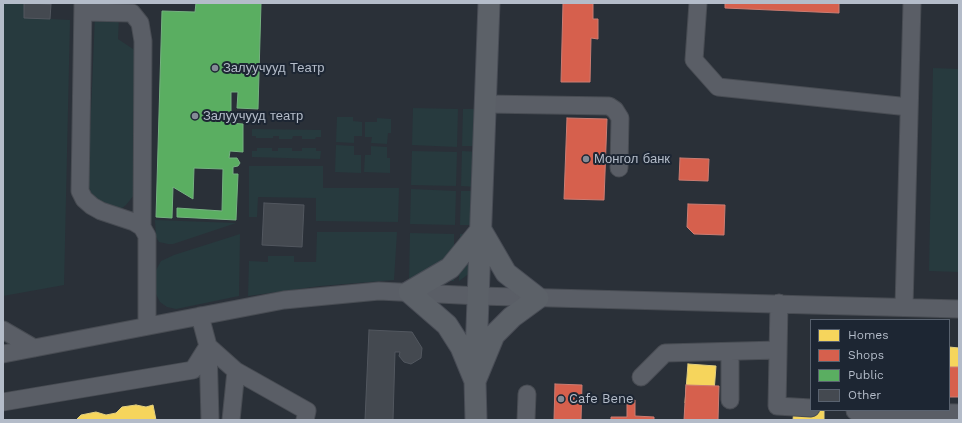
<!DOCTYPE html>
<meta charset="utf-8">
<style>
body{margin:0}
#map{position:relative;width:962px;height:423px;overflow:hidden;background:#2a3038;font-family:"Work Sans",sans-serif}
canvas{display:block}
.frame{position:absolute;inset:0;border:4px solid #b4bcc9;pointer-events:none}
.legend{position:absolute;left:810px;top:319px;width:140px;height:92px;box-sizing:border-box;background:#1d2633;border:1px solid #59626f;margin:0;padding:5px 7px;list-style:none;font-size:12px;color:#b4bcc9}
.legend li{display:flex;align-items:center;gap:8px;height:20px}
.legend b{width:20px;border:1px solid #59626f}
</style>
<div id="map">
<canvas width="962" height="423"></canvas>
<div class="frame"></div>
<ul class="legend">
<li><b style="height:11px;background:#f6d55c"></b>Homes</li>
<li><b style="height:11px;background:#d6604d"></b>Shops</li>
<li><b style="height:11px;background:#5aae61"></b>Public</li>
<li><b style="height:11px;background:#444950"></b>Other</li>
</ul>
</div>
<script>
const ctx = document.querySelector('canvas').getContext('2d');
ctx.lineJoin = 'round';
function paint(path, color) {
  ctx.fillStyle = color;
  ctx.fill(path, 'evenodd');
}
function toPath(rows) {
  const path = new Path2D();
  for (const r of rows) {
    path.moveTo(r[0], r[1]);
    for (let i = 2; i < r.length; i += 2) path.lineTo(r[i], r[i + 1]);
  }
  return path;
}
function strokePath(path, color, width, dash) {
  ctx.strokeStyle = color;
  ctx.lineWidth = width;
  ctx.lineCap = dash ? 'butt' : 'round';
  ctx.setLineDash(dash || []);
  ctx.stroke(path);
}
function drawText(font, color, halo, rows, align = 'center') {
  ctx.font = font + ' "Work Sans",sans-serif';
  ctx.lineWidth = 4;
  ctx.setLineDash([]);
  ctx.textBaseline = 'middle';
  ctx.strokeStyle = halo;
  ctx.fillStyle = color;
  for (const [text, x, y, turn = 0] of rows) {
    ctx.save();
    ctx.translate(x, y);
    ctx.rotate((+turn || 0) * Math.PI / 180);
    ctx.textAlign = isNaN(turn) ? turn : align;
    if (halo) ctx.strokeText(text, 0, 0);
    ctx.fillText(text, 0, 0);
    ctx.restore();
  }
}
paint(toPath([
 [3,3,49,3,50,19,70,20,64,285,3,296],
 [95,15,119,15,118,39,136,51,134,195,126,205,117,212,94,201,88,184],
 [933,68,959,69,959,272,929,271],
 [413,108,458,109,457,147,412,145],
 [463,109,477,109,476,146,462,146],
 [337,117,353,117,353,121,362,122,362,136,354,136,354,143,336,142],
 [377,118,391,119,391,133,388,133,387,144,371,143,372,137,365,137,365,122,377,122],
 [252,129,321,130,321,137,316,137,315,139,302,139,302,136,293,136,292,139,279,139,279,136,273,136,273,138,256,138,256,136,252,136],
 [336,145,354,146,354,155,361,155,361,173,335,172],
 [371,146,387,147,387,158,390,158,390,173,364,172,365,155,371,155],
 [257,148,272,148,272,151,278,151,278,148,292,148,292,151,302,151,302,148,316,148,316,151,321,151,320,159,252,157,252,151,257,151],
 [412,151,457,152,456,186,411,185],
 [462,151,479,152,478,187,461,186],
 [249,166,323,166,323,188,399,188,398,222,316,221,316,198,258,197,257,217,249,217],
 [411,189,456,191,455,225,410,224],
 [461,191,479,191,478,225,460,225],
 [155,220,236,223,173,244,168,244,159,242,156,237],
 [317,232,397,232,394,280,320,286,248,296,249,261,268,262,268,256,294,256,294,262,316,262],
 [410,233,454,234,454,281,409,280],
 [240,234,239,296,176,309,167,307,160,302,156,294,155,272,161,261,174,255],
 [460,234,477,234,470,273,459,281]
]), '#273a3e');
const homes = toPath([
 [949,347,959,348,959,379,949,379,949,347],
 [688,364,716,366,713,405,685,403,688,364],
 [136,405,146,407,153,405,156,420,76,420,81,415,96,412,106,415,116,413,122,407,136,405],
 [794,408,824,410,824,420,793,420,794,408]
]);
paint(homes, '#f6d55c');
strokePath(homes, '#e2ce7d', 1);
const shops = toPath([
 [563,3,593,3,593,19,598,19,598,39,591,38,590,82,561,82,563,3],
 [725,3,839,3,839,13,725,8,725,3],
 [567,118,607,119,604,200,564,199,567,118],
 [680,158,709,159,708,181,679,180,680,158],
 [688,204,725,205,724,235,694,234,687,227,688,204],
 [949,367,959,367,959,397,949,397,949,367],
 [555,384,582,385,581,420,554,420,555,384],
 [686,385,719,386,718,420,684,420,686,385],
 [627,399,635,400,635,416,654,417,654,420,611,420,611,417,627,417,627,399]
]);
paint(shops, '#d6604d');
strokePath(shops, '#cc7c72', 1);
const public = toPath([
 [196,3,261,3,258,109,237,108,238,92,231,92,231,123,243,124,243,152,230,151,229,158,237,158,240,163,238,166,233,167,233,174,238,174,236,220,177,217,177,208,222,211,223,169,194,168,193,199,173,187,172,218,156,217,162,11,195,12,196,3]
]);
paint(public, '#5aae61');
strokePath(public, '#75b280', 1);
const building = toPath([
 [24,3,51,4,50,19,24,18,24,3],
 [264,203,304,205,302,247,262,245,264,203],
 [369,330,412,332,422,348,421,358,411,364,404,362,399,356,400,352,395,352,393,420,365,420,369,330]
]);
paint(building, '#444950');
strokePath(building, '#52575f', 1);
const minor = toPath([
 [83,3,80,191,84,199,92,206,101,211,134,222,142,227,147,236,147,326],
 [698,3,694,60,718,87,909,107],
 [83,12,132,13,140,23,143,41,142,227],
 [485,104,609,106,615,110,620,118,619,168],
 [779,303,777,406,811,408],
 [904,307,912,3],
 [200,316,208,346,236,371,307,411,305,420],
 [3,330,34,348],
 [208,346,210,420],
 [3,354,284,300,379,291,479,296,959,309],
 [641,377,665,353,778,350],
 [730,400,730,352],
 [3,402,193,370,208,346],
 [855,411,959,413],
 [231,420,236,371],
 [526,420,527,394]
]);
const major = toPath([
 [481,230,506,273,538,298,512,317,494,335,475,381,461,347,447,325,409,292,450,268,481,230],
 [476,420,475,381,489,3]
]);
strokePath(minor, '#484c53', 19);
strokePath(major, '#484c55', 23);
strokePath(minor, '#5a5e66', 17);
strokePath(major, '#5c6168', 21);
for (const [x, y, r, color] of [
 [215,68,4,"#848b96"],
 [195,116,4,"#848b96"],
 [586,159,4,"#848b96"],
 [561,399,4,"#848b96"]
]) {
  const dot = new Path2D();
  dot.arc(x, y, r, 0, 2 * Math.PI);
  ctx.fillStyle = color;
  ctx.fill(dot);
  strokePath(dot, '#1d2633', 1.5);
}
drawText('13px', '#b4bcc9', '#1d2633', [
 ["Залуучууд Театр",223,68],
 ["Залуучууд театр",203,116],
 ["Монгол банк",594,159],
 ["Cafe Bene",569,399]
], 'left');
</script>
